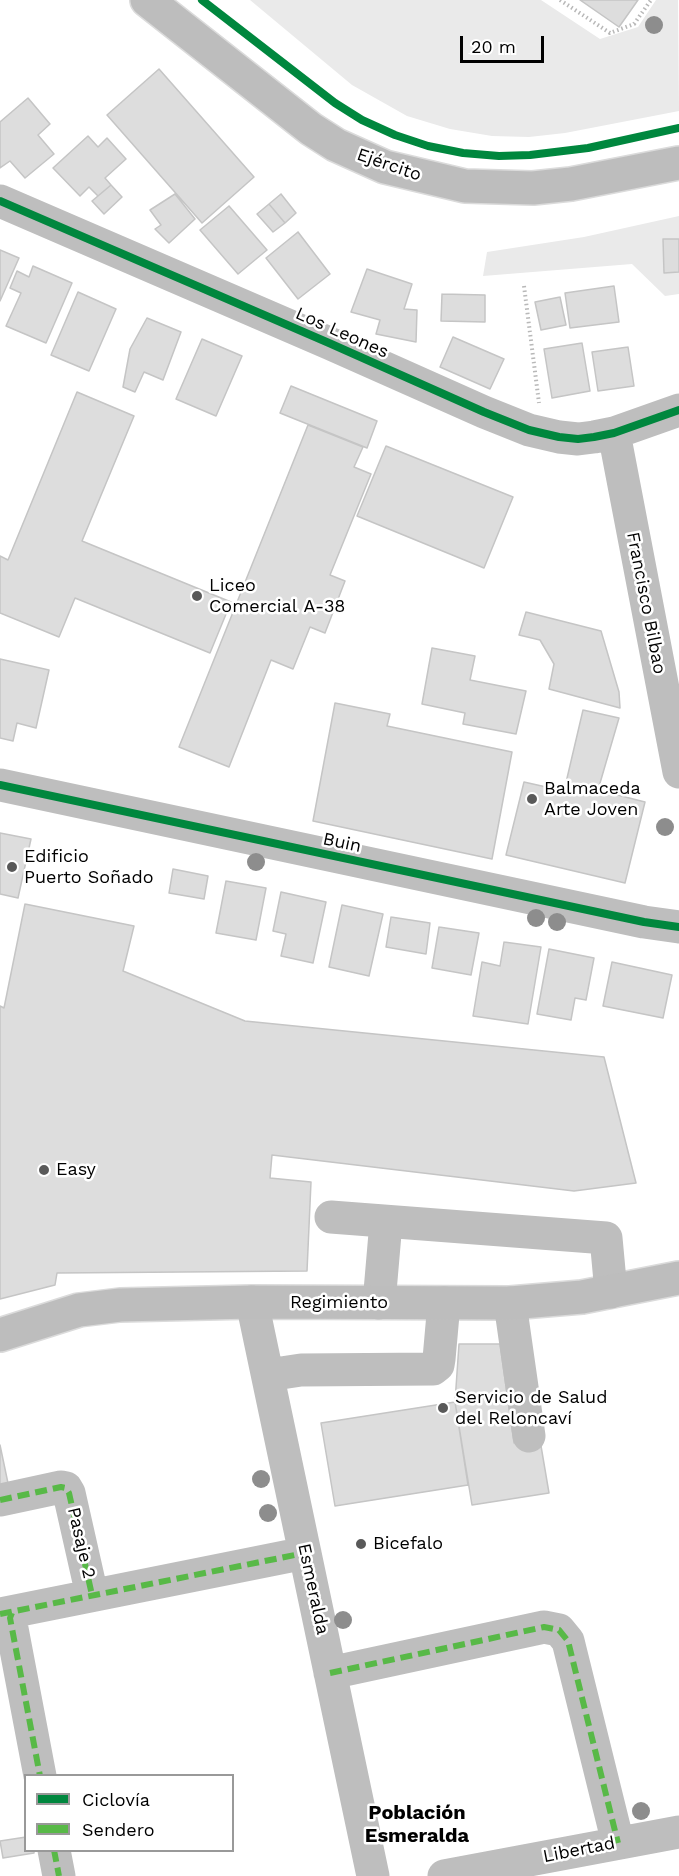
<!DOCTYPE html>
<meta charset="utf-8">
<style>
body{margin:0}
#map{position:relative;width:679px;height:1876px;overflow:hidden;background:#fff;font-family:"Work Sans",sans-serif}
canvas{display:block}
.legend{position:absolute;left:24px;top:1774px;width:210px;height:78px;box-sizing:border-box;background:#fff;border:2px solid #999;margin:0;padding:8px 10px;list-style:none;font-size:18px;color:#000}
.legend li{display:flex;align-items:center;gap:12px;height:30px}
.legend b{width:30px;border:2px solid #999}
.scale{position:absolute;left:460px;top:36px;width:84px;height:27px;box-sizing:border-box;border:3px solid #000;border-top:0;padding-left:8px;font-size:18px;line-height:21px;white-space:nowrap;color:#000;-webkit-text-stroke:4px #fff;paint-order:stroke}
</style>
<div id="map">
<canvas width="679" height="1876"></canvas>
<ul class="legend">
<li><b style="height:8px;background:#00873e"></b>Ciclovía</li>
<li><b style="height:8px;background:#58b947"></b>Sendero</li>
</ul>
<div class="scale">20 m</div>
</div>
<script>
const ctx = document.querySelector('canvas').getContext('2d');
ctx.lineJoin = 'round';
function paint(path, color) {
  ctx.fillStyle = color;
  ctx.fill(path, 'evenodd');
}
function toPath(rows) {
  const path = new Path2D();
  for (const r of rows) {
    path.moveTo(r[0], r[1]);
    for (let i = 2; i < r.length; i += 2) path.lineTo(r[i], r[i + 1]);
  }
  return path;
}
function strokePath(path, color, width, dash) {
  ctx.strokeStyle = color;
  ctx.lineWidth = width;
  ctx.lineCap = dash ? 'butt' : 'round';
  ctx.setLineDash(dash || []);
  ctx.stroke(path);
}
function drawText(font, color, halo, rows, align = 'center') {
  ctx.font = font + ' "Work Sans",sans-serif';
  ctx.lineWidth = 5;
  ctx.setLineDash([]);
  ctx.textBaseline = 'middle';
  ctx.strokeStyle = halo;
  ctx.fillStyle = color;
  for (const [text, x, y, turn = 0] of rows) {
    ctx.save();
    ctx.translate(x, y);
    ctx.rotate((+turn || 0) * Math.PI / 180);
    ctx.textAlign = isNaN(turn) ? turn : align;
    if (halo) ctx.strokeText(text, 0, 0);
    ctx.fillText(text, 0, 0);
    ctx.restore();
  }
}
paint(toPath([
 [250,0,541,0,600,39,638,27,656,0,678,0,679,111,565,133,529,137,492,136,450,129,407,116,352,85],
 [679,216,679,294,665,296,632,264,483,276,487,252,584,237]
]), '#eaeaea');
const building = toPath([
 [580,0,638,0,619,27,580,0],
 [159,69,254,177,202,223,107,115,159,69],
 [28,98,50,124,38,135,54,154,25,178,10,161,0,168,0,122,28,98],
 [88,136,98,147,107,138,126,159,105,178,111,185,98,196,89,187,80,196,53,168,88,136],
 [111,185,122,197,104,214,92,201,111,185],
 [175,194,195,219,169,243,155,229,161,225,150,210,175,194],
 [281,194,296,213,285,223,269,204,281,194],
 [269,204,285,223,273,232,257,214,269,204],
 [229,206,267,250,238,274,200,230,229,206],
 [298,232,330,274,298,299,266,258,298,232],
 [663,239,679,239,679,272,664,273,663,239],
 [0,250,19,258,0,301,0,250],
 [33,266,72,283,46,343,6,326,21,293,10,288,17,271,29,277,33,266],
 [367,269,412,284,404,309,417,310,416,342,376,334,380,320,351,312,367,269],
 [614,286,619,322,570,328,565,293,614,286],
 [78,292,116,309,89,371,51,355,78,292],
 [442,294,485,295,485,322,441,321,442,294],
 [560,297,566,325,541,330,535,302,560,297],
 [147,318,181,332,163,380,144,372,135,392,123,387,130,349,147,318],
 [453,337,504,359,490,389,440,367,453,337],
 [202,339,242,356,216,416,176,399,202,339],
 [582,343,590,391,552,398,544,349,582,343],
 [628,347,634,386,598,391,592,352,628,347],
 [291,386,377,421,367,448,280,413,291,386],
 [77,392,134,416,82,541,231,602,210,653,75,598,59,637,0,613,0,556,8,560,77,392],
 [308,425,363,447,354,467,371,474,330,575,345,581,325,633,310,627,293,669,271,660,229,767,179,747,308,425],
 [386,446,513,497,484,568,357,516,386,446],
 [526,612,601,631,619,692,620,708,549,689,554,664,540,640,519,635,526,612],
 [432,648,475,656,470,680,526,691,516,734,463,724,465,713,422,704,432,648],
 [0,659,49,670,36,728,17,723,13,741,0,738,0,659],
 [335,703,390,714,387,726,512,752,492,859,313,821,335,703],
 [583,710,619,718,598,790,645,802,625,883,506,855,524,782,564,791,583,710],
 [0,833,31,839,18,898,0,894,0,833],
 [173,869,208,876,204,899,169,893,173,869],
 [226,881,266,888,256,940,216,933,226,881],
 [281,892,326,902,313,963,281,956,286,934,273,931,281,892],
 [25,904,134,926,123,971,245,1021,604,1057,636,1183,574,1191,272,1155,270,1178,311,1182,307,1271,57,1273,55,1285,0,1299,0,1006,4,1008,25,904],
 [342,905,383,914,369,976,329,967,342,905],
 [391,917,430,923,426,954,386,947,391,917],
 [439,927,479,933,471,975,432,968,439,927],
 [504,942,541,947,528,1024,473,1016,482,962,500,966,504,942],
 [549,949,594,958,586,1000,575,998,571,1020,537,1014,549,949],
 [612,962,672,975,663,1018,603,1006,612,962],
 [459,1344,500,1344,514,1443,540,1440,549,1493,472,1505,455,1402,459,1344],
 [455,1402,468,1485,335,1506,321,1423,455,1402],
 [0,1445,9,1488,0,1490,0,1445],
 [26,1837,26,1850,34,1850,34,1853,3,1858,0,1841,26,1837]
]);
paint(building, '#ddd');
strokePath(building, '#c5c5c5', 1.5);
const major = toPath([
 [147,0,311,129,336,145,385,167,465,186,533,188,571,184,679,163],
 [0,1335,79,1310,120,1305,252,1302,510,1303,582,1297,679,1278]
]);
strokePath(major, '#dbdbdb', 36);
strokePath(toPath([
 [560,0,610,33,634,24,651,0],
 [524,286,539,403]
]), '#b8b8b8', 4, [1.5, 3]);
strokePath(toPath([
 [0,201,329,343,484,412,529,430,559,437,578,439,594,437,614,433,679,410],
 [614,433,679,772],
 [0,785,644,922,679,927],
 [331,1217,606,1238,611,1292],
 [252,1302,373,1876],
 [379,1303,386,1222],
 [510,1303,529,1436],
 [268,1375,301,1370,433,1369,438,1365,439,1359,444,1303],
 [0,1500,61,1487,66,1488,69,1493,92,1595],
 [12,1613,10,1618,40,1776],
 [0,1614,305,1553],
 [330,1673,544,1627,559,1630,568,1641,618,1843],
 [54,1850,59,1876],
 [444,1876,679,1832]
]), '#bebebe', 33);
strokePath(major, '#bdbdbd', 33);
strokePath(toPath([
 [0,1500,61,1487,66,1488,69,1493,92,1595],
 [12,1613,10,1618,40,1776],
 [0,1614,305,1553],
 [330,1673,544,1627,559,1630,568,1641,618,1843],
 [54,1850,59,1876]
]), '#58b947', 6, [12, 6]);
strokePath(toPath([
 [202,0,335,103,362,120,395,135,428,146,463,153,499,156,530,155,588,148,679,128],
 [0,201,329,343,484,412,529,430,559,437,578,439,594,437,614,433,679,410],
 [0,785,644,922,679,927]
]), '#00873e', 8);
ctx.fillStyle = '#8d8d8d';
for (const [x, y] of [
 [654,25],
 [665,827],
 [256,862],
 [536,918],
 [557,922],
 [261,1479],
 [268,1513],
 [343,1620],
 [641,1811]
]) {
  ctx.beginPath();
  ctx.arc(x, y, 9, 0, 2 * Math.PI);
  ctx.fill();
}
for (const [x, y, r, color] of [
 [197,596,6,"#595959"],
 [532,799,6,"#595959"],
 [12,867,6,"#595959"],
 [44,1170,6,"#595959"],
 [443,1408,6,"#595959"],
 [361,1544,6,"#595959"]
]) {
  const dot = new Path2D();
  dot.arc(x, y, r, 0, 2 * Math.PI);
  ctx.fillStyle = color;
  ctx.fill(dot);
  strokePath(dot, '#fff', 2);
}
drawText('18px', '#000', '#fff', [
 ["Ejército",389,165,19],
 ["Los Leones",342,333,24],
 ["Francisco Bilbao",646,603,79],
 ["Buin",342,843,12],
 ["Regimiento",339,1303],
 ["Pasaje 2",81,1543,77],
 ["Esmeralda",313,1589,78],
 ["Libertad",579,1850,-11]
]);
drawText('18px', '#000', '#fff', [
 ["Liceo",209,586],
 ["Comercial A-38",209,607],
 ["Balmaceda",544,789],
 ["Arte Joven",544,810],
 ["Edificio",24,857],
 ["Puerto Soñado",24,878],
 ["Easy",56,1170],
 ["Servicio de Salud",455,1398],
 ["del Reloncaví",455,1419],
 ["Bicefalo",373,1544]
], 'left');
drawText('bold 20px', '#000', '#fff', [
 ["Población",417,1813],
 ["Esmeralda",417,1836]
]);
</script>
